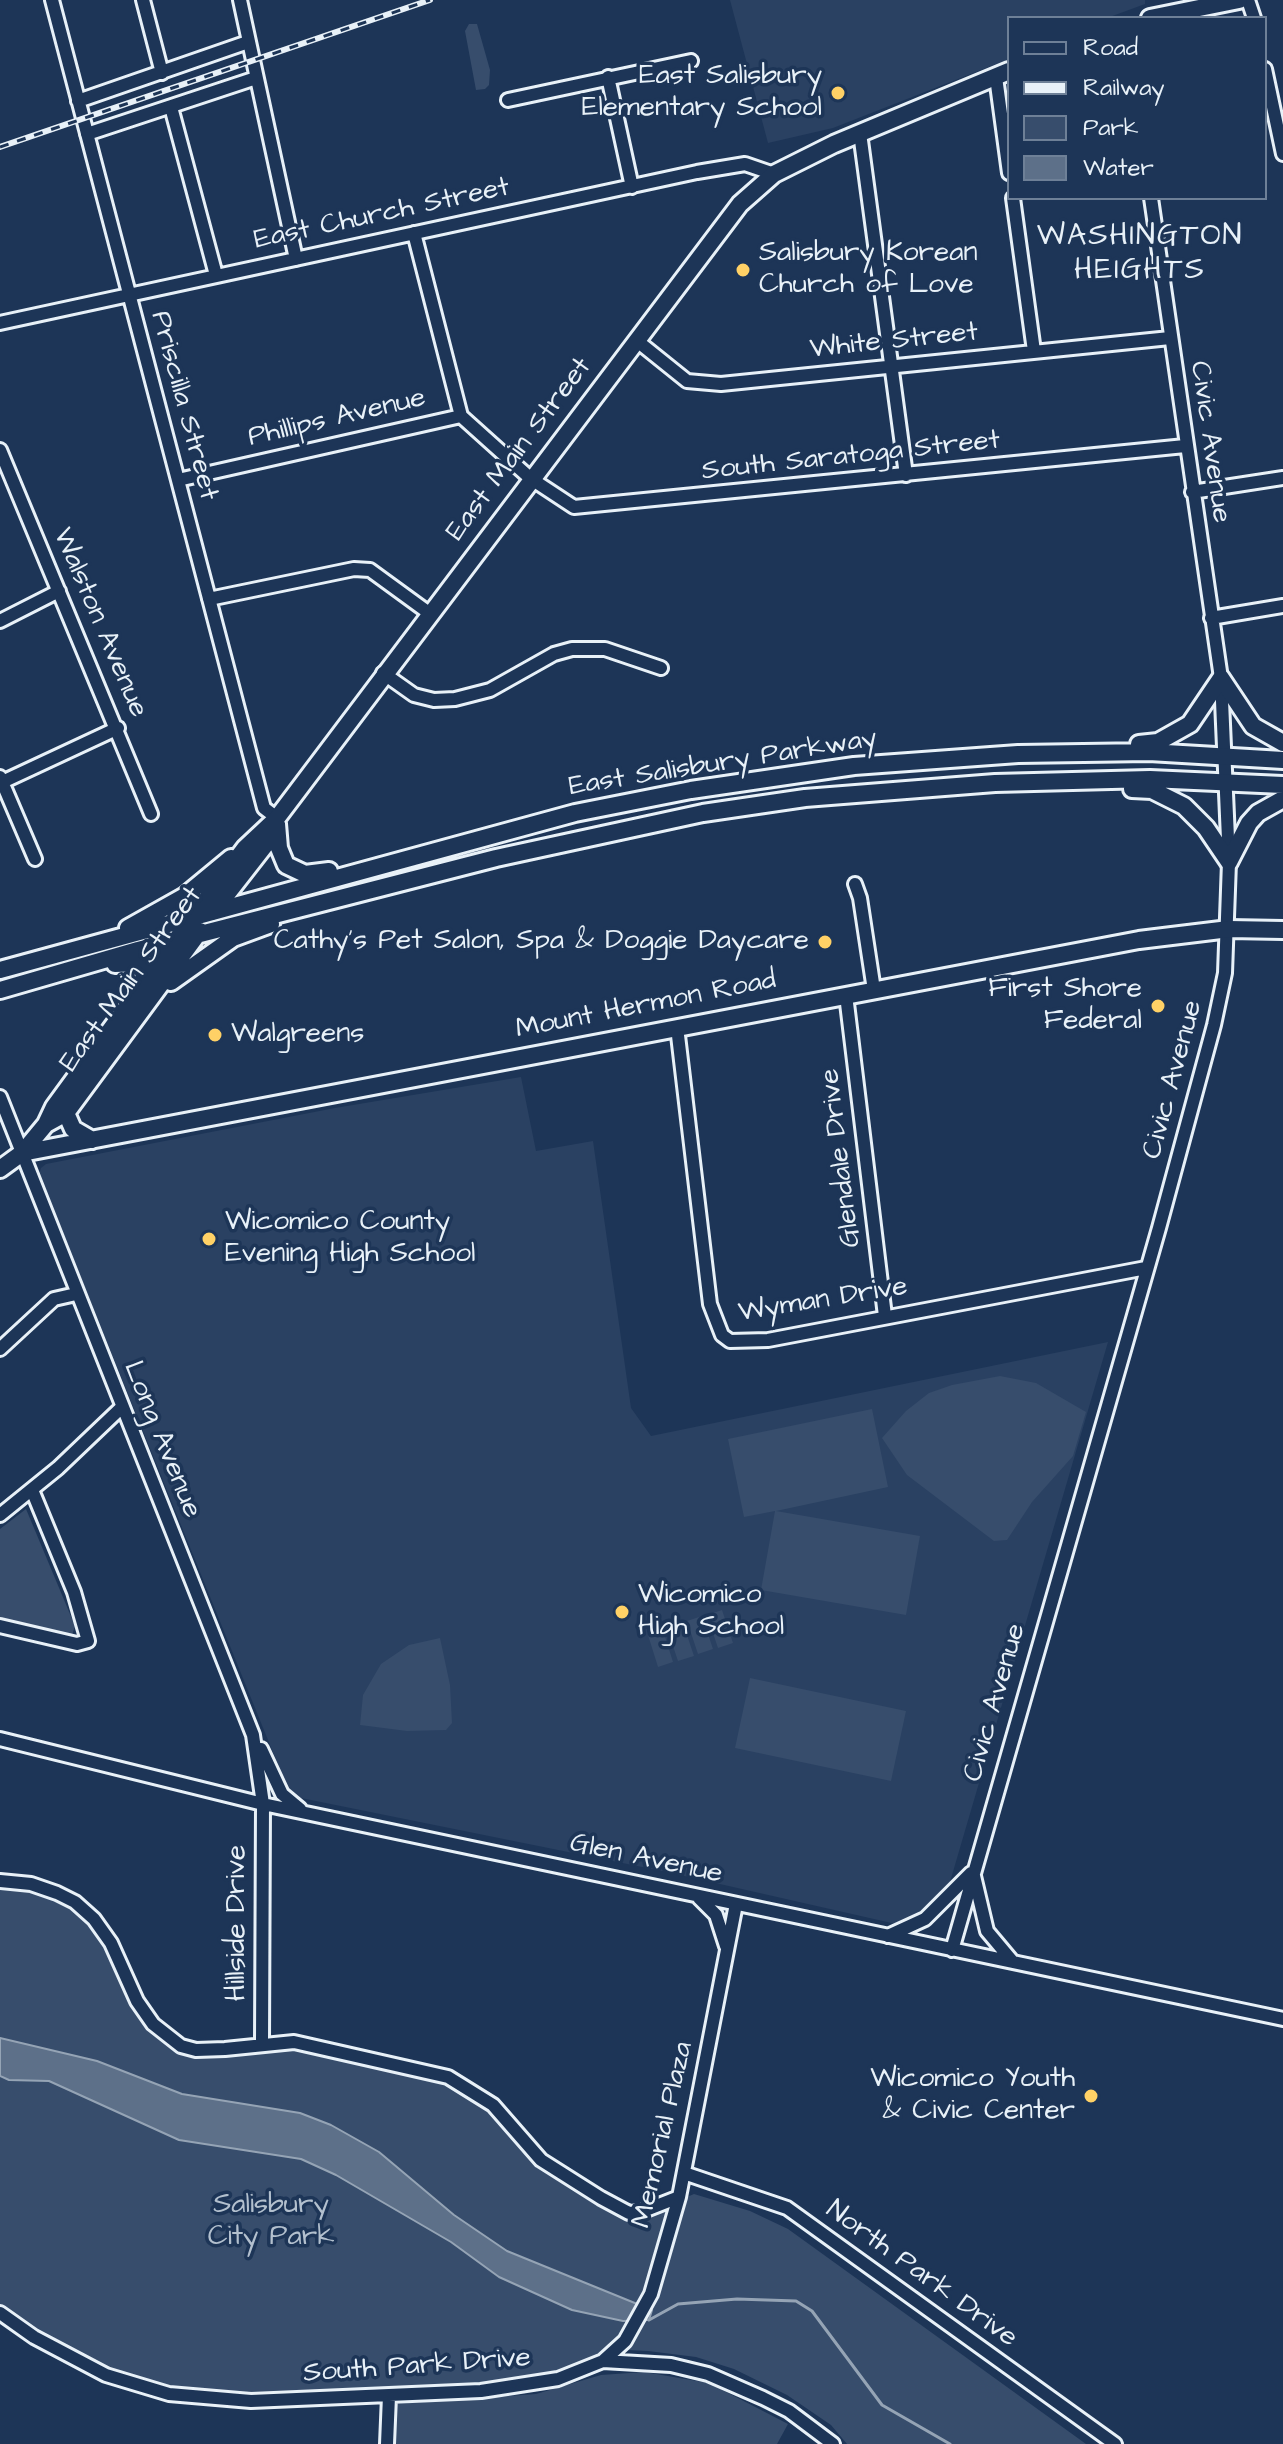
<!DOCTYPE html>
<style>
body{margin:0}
#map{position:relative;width:1283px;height:2444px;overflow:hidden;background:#1d3557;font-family:"Architects Daughter",sans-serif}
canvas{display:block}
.legend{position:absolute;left:1007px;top:16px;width:260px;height:184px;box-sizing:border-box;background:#1d3557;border:2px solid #6e8097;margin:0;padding:10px 14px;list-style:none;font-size:24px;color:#e8f1f8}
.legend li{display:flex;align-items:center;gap:16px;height:40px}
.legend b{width:40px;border:2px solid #6e8097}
</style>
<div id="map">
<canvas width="1283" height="2444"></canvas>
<ul class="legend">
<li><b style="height:10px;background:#1d3557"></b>Road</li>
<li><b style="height:10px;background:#e8f1f8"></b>Railway</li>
<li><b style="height:22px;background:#374d6c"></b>Park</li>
<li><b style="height:22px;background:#5d7089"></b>Water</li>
</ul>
</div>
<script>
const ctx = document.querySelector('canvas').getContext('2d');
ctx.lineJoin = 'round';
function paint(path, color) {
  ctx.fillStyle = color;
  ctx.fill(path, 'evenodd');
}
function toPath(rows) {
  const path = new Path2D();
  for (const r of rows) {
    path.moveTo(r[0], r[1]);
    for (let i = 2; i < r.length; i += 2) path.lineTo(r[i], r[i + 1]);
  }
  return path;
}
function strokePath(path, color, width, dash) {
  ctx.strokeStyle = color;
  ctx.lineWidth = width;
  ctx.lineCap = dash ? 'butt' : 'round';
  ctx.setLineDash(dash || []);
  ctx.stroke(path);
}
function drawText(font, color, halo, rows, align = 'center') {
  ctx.font = font + ' "Architects Daughter",sans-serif';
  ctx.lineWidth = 7;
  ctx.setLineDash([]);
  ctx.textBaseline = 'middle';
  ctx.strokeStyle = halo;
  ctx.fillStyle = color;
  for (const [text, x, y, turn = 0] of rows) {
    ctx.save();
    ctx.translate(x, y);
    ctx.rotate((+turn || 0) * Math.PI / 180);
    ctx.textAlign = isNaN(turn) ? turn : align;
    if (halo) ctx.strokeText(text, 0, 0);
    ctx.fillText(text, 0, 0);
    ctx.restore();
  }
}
paint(toPath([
 [730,0,1145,0,1145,4,1107,18,1009,18,1009,59,833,128,768,143],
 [521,1077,536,1151,593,1141,631,1408,651,1436,1108,1342,950,1882,926,1909,911,1919,896,1924,667,1872,301,1798,287,1787,39,1174,41,1168,46,1164,335,1108]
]), '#2a4162');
paint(toPath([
 [469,24,477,24,490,70,489,85,485,89,476,90,465,31],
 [1000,1376,1036,1383,1086,1412,1073,1456,1032,1502,1007,1540,994,1541,907,1475,882,1438,906,1411,929,1393,952,1385],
 [872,1409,888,1487,776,1511,920,1536,906,1615,761,1590,775,1511,744,1517,728,1439],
 [26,1509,75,1626,71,1638,0,1625,0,1529],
 [722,1610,733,1643,718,1648,707,1615],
 [702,1616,713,1649,698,1654,687,1621],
 [683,1623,694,1656,678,1661,667,1628],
 [663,1630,673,1662,658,1667,648,1635],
 [440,1638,450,1685,452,1723,446,1730,407,1731,360,1725,363,1695,381,1664,409,1645],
 [750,1678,906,1711,891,1781,735,1748],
 [0,1889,28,1890,67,1904,80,1913,104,1943,127,1995,144,2023,170,2046,189,2055,295,2049,435,2077,468,2094,487,2110,534,2162,630,2221,694,2194,750,2211,788,2229,1086,2444,847,2444,831,2425,787,2395,734,2369,696,2357,648,2351,605,2349,586,2362,547,2377,509,2384,247,2396,185,2393,105,2369,67,2350,0,2308],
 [644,2372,709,2383,788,2424,777,2444,392,2444,395,2404,536,2394,601,2375]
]), '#374d6c');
const water = toPath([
 [0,2038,97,2061,182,2094,300,2113,331,2125,379,2152,454,2215,507,2251,652,2310,649,2320,623,2321,572,2310,499,2277,451,2242,336,2175,301,2159,179,2140,49,2081,9,2080,0,2076,0,2038]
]);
paint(water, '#5d7089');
strokePath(water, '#95a4b5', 2);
strokePath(toPath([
 [649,2320,678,2304,737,2299,796,2301,812,2311,882,2405,950,2444]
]), '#95a4b5', 3);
const minor = toPath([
 [52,0,264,808,277,818],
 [143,0,162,73],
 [240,0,296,259],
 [1248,0,1254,18],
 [1265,69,1283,154],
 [608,77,632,187],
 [996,77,1009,173],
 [508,100,691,61],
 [78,101,248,42],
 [171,107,216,275],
 [860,133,906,475],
 [87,134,256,78],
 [1013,198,1034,351],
 [414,233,461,416,530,478,574,507,1185,446],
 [0,323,697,172,745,164,774,174],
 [636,340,687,381,721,384,1170,338],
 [0,450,151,814],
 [178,480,461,416],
 [1192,492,1283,478],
 [209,599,354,569,370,570,429,613],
 [1211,618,1283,606],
 [0,621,59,591],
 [383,673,414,695,434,700,455,699,490,690,554,654,572,649,605,649,661,668],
 [0,777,35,859],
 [0,783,118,728],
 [855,884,860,898,874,990],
 [846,995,885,1316],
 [677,1027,710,1304,722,1335,730,1341,768,1340,1146,1268],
 [0,1097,253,1735,263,1804,262,2042],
 [0,1349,54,1299,76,1294],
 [0,1515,58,1468,122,1407],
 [0,1626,77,1644,88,1641,74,1592,32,1490],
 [0,1739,263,1804,1283,2019],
 [261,1749,282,1794,300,1809],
 [974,1876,987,1931,1013,1962],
 [0,1881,31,1884,57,1893,75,1902,94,1919,111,1943,137,2001,153,2024,181,2046,196,2050,225,2049,294,2042,448,2077,493,2105,541,2160,601,2198,629,2213,641,2212,679,2197],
 [699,1898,716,1915,726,1946],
 [888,1936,925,1919,971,1873],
 [952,1950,1159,1228,1214,1025,1225,973,1229,862,1221,678,1151,198],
 [684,2173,787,2208,1115,2444],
 [0,2313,34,2337,106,2375,169,2394,251,2401,481,2391,558,2379,603,2361,671,2365,708,2374,763,2398,789,2411,833,2444],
 [603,2361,625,2341,651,2294,679,2197,736,1904],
 [387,2444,389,2396]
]);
const major = toPath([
 [1150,18,1239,0],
 [1139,744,1158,742,1190,724,1221,678,1253,726,1283,743],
 [1132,789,1152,790,1184,806,1206,828,1229,862,1249,823,1258,813,1283,799],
 [277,824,279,848,286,865,305,874,329,871],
 [213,912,273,835,275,824],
 [128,928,185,896,231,858],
 [115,964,140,963,146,983],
 [0,970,575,813,691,790,854,766,1018,754,1149,752,1283,760],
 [171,982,233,938,271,924],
 [0,990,138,950,496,858,703,813,805,798,995,783,1150,779,1283,785],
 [66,1113,73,1129,92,1140],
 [46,1124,66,1113,200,931],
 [22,1153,1139,940,1229,929,1283,930],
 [0,1169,22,1153,46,1124,54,1107,176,940,245,848,277,818,740,204,774,174,834,144,1009,71]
]);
strokePath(minor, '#e8f1f8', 18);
strokePath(major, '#e8f1f8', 22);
strokePath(minor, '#1d3557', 12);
strokePath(major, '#1d3557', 16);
const rail = toPath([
 [0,147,430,0]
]);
strokePath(rail, '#e8f1f8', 6);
strokePath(rail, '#1d3557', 3, [9]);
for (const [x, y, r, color] of [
 [838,93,8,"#ffd166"],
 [743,270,8,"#ffd166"],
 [825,942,8,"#ffd166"],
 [1158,1006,8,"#ffd166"],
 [215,1035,8,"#ffd166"],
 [209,1239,8,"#ffd166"],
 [622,1612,8,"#ffd166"],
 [1091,2096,8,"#ffd166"]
]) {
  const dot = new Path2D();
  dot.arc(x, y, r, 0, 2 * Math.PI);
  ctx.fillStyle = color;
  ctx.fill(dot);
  strokePath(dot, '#1d3557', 3);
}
drawText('28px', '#e8f1f8', '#1d3557', [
 ["East Salisbury",822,77],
 ["Elementary School",822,109],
 ["Salisbury Korean",759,254,"left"],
 ["Church of Love",759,286,"left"],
 ["Cathy's Pet Salon, Spa & Doggie Daycare",809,942],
 ["First Shore",1142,990],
 ["Federal",1142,1022],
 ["Walgreens",231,1035,"left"],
 ["Wicomico County",225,1223,"left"],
 ["Evening High School",225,1255,"left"],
 ["Wicomico",638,1596,"left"],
 ["High School",638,1628,"left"],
 ["Wicomico Youth",1075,2080],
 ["& Civic Center",1075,2112]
], 'right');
drawText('28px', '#e8f1f8', '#1d3557', [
 ["East Church Street",382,215,-12],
 ["White Street",894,342,-6],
 ["Priscilla Street",183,406,75],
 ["Phillips Avenue",337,419,-13],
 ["Civic Avenue",1209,442,82],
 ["East Main Street",520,450,-53],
 ["South Saratoga Street",851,457,-6],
 ["Walston Avenue",99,623,67],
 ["East Salisbury Parkway",723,764,-9],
 ["East Main Street",132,980,-54],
 ["Mount Hermon Road",646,1006,-11],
 ["Civic Avenue",1174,1080,-75],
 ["Glendale Drive",842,1158,-97],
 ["Wyman Drive",823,1301,-9],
 ["Long Avenue",161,1440,68],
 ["Civic Avenue",996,1703,-74],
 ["Glen Avenue",646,1860,12],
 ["Hillside Drive",238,1923,-90],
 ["Memorial Plaza",664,2135,-77],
 ["North Park Drive",921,2275,36],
 ["South Park Drive",417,2367,-4]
]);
drawText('28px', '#b3c0ce', '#1d3557', [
 ["Salisbury",271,2206],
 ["City Park",271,2238]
]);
ctx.letterSpacing = '2px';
drawText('30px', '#e8f1f8', '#1d3557', [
 ["WASHINGTON",1140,238],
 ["HEIGHTS",1140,272]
]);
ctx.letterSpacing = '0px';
</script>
